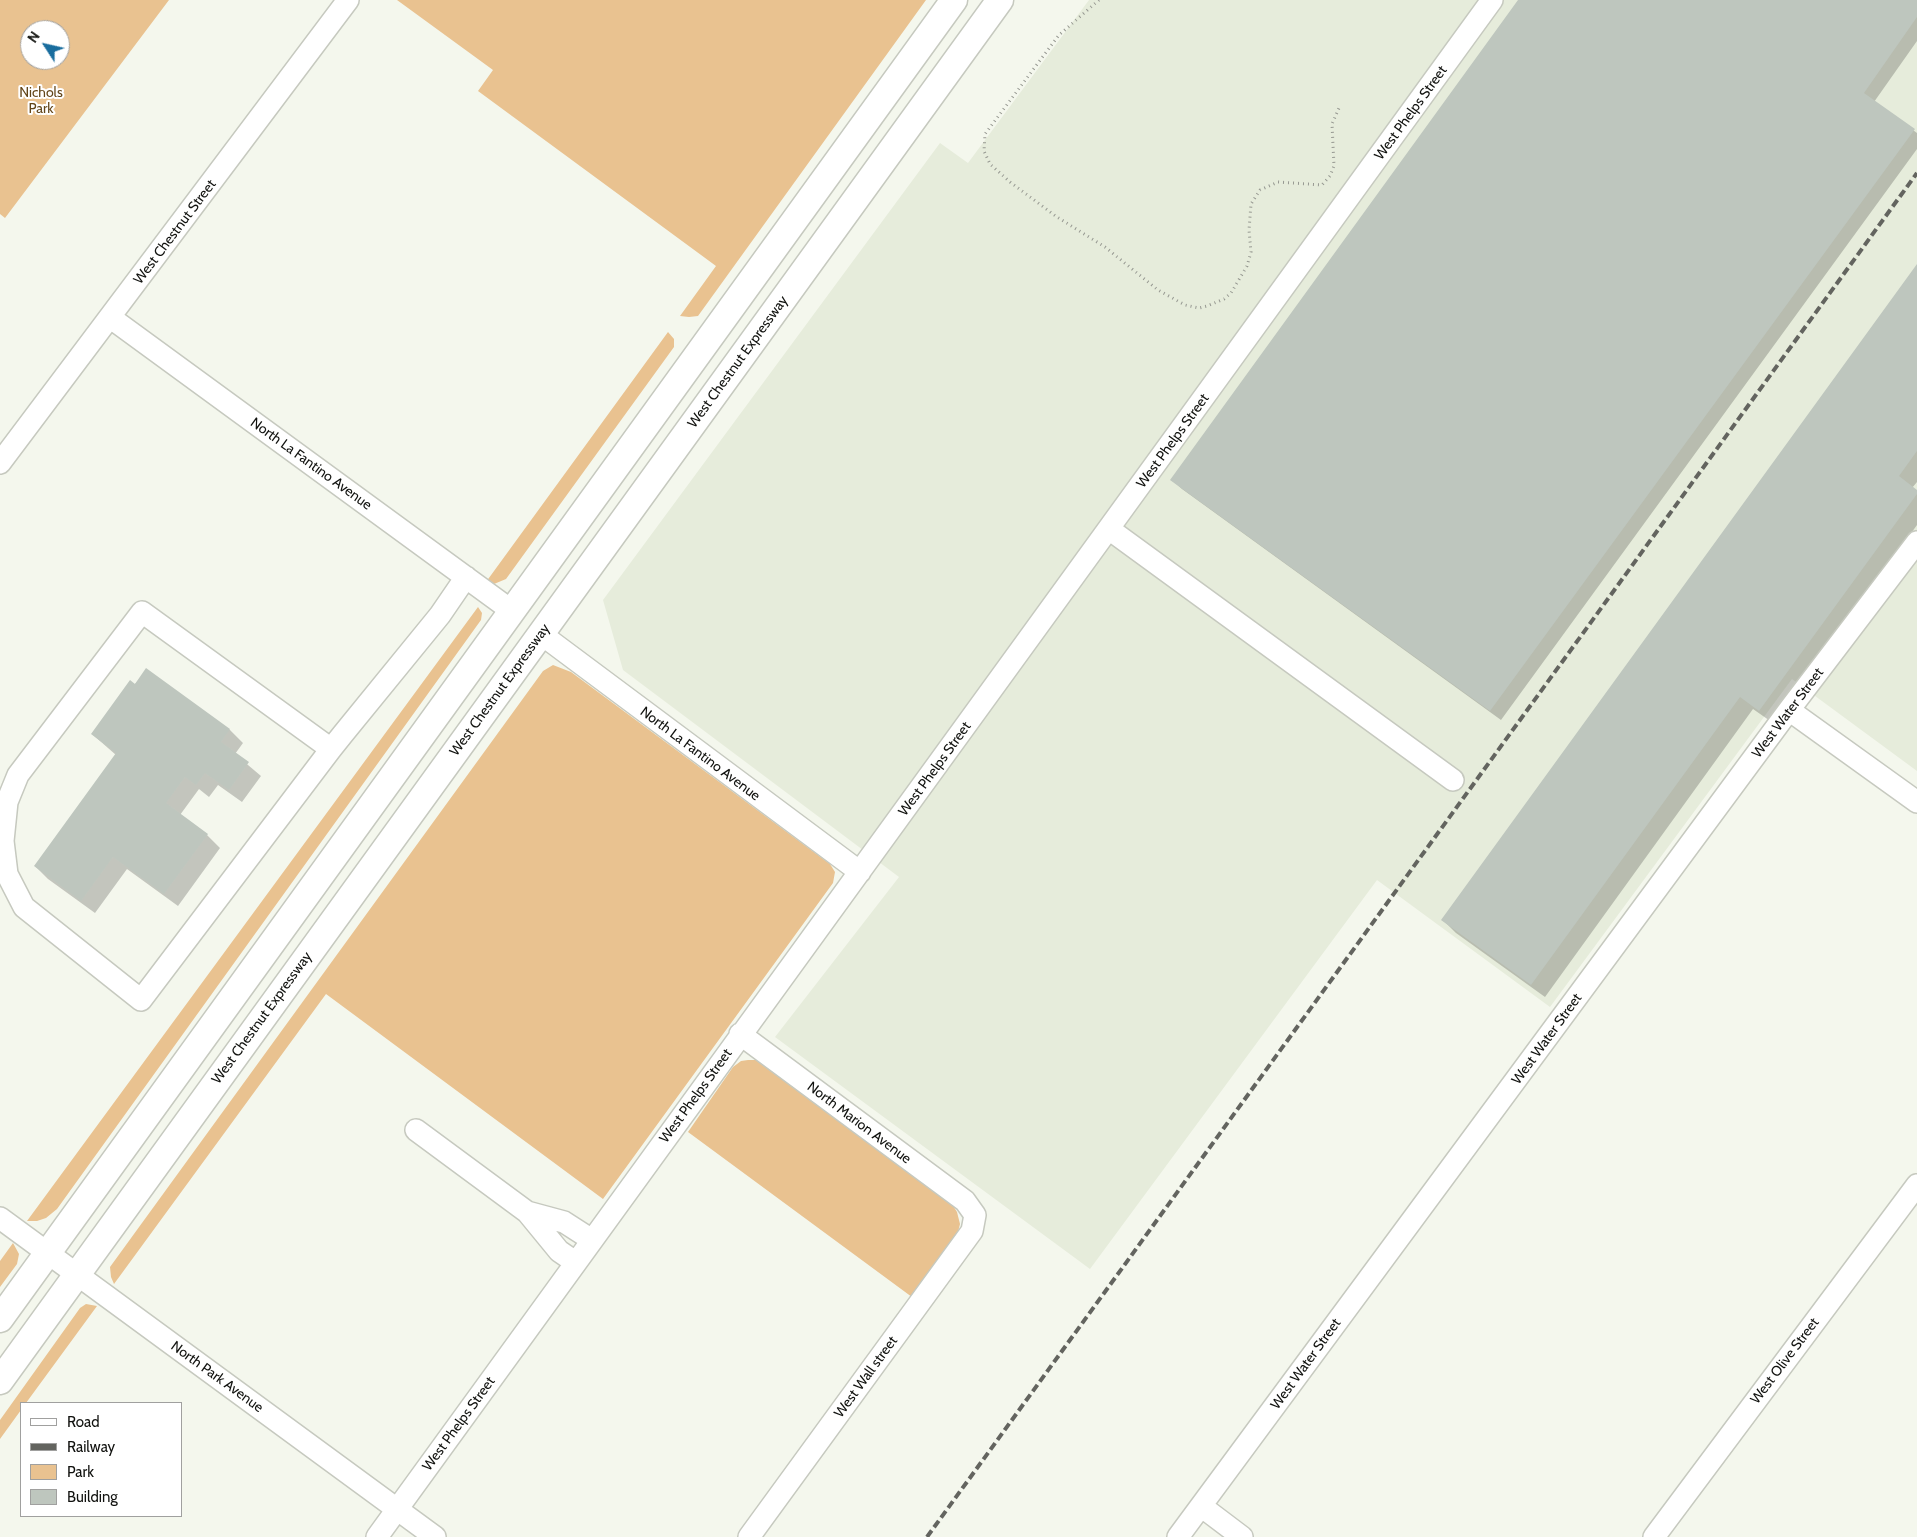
<!DOCTYPE html>
<style>
body{margin:0}
#map{position:relative;width:1917px;height:1537px;overflow:hidden;background:#f4f7ed;font-family:Cabin,sans-serif}
canvas{display:block}
.legend{position:absolute;left:20px;top:1402px;width:162px;height:115px;box-sizing:border-box;background:#fff;border:1px solid #a0a09f;margin:0;padding:6px 9px;list-style:none;font-size:15px;color:#11120f}
.legend li{display:flex;align-items:center;gap:10px;height:25px}
.legend b{width:25px;border:1px solid #a0a09f}
.north{position:absolute;left:20px;top:20px;width:50px;height:50px;box-sizing:border-box;background:#fff;border:1px solid #a0a09f;border-radius:50%;rotate:305deg;font-size:14px;font-weight:700;line-height:20px;text-align:center;color:#11120f}
.north::after{content:'';display:block;margin:auto;width:18px;height:22px;background:#196d9e;clip-path:polygon(50% 0,100% 100%,50% 72%,0 100%)}
</style>
<div id="map">
<canvas width="1917" height="1537"></canvas>
<ul class="legend">
<li><b style="height:6px;background:#fff"></b>Road</li>
<li><b style="height:6px;background:#63645f"></b>Railway</li>
<li><b style="height:14px;background:#e9c290"></b>Park</li>
<li><b style="height:14px;background:#bec6be"></b>Building</li>
</ul>
<div class="north">N</div>
</div>
<script>
const ctx = document.querySelector('canvas').getContext('2d');
ctx.lineJoin = 'round';
function paint(path, color) {
  ctx.fillStyle = color;
  ctx.fill(path, 'evenodd');
}
function toPath(rows) {
  const path = new Path2D();
  for (const r of rows) {
    path.moveTo(r[0], r[1]);
    for (let i = 2; i < r.length; i += 2) path.lineTo(r[i], r[i + 1]);
  }
  return path;
}
function strokePath(path, color, width, dash) {
  ctx.strokeStyle = color;
  ctx.lineWidth = width;
  ctx.lineCap = dash ? 'butt' : 'round';
  ctx.setLineDash(dash || []);
  ctx.stroke(path);
}
function drawText(font, color, halo, rows, align = 'center') {
  ctx.font = font + ' Cabin,sans-serif';
  ctx.lineWidth = 4;
  ctx.setLineDash([]);
  ctx.textBaseline = 'middle';
  ctx.strokeStyle = halo;
  ctx.fillStyle = color;
  for (const [text, x, y, turn = 0] of rows) {
    ctx.save();
    ctx.translate(x, y);
    ctx.rotate((+turn || 0) * Math.PI / 180);
    ctx.textAlign = isNaN(turn) ? turn : align;
    if (halo) ctx.strokeText(text, 0, 0);
    ctx.fillText(text, 0, 0);
    ctx.restore();
  }
}
paint(toPath([
 [1089,0,1917,0,1917,771,1792,679,1550,1007,1377,880,1090,1269,775,1037,899,877,623,670,603,600,940,143,968,163]
]), '#e6ecdb');
paint(toPath([
 [0,0,169,0,5,218,0,214],
 [30,30,60,30,60,60,30,60],
 [397,0,926,0,698,316,689,317,680,316,716,266,478,91,493,70],
 [668,332,674,339,674,347,506,579,494,584,486,582],
 [478,607,482,613,481,620,57,1209,46,1218,37,1221,27,1221],
 [553,665,571,672,830,864,835,872,833,883,603,1199,326,994,114,1284,111,1277,110,1267,543,671],
 [748,1060,758,1060,950,1201,957,1212,960,1224,956,1240,916,1300,688,1132,733,1067,741,1061],
 [13,1243,19,1254,17,1264,0,1287,0,1261],
 [86,1304,97,1306,26,1403,21,1403,21,1410,0,1439,0,1420,80,1308]
]), '#e9c290');
paint(toPath([
 [1520,0,1917,0,1917,41,1874,102,1917,133,1917,149,1501,720,1182,489,1172,480],
 [1917,266,1917,482,1912,488,1917,491,1917,525,1773,723,1753,709,1545,997,1456,933,1443,920],
 [147,670,230,730,243,743,235,754,261,776,242,802,218,785,209,797,199,789,180,815,207,835,220,848,178,906,127,869,95,913,48,879,35,866,116,755,92,734]
]), '#0003');
paint(toPath([
 [1518,0,1917,0,1917,17,1864,93,1915,129,1490,711,1170,480],
 [1917,264,1917,451,1899,476,1917,490,1917,494,1759,711,1740,697,1531,985,1441,920],
 [146,668,230,729,221,742,249,762,229,790,205,773,196,785,185,777,166,803,208,834,164,894,113,857,81,901,34,866,116,753,91,734,130,680,135,684]
]), '#bec6be');
const minor = toPath([
 [111,318,512,611],
 [0,463,348,0],
 [1109,529,1453,780],
 [541,634,860,872],
 [1789,710,1917,802],
 [331,749,142,612,18,775,7,802,3,841,7,874,24,907,141,1000,331,749,343,734,440,615,466,577],
 [740,1034,965,1201,975,1215,972,1231,749,1537],
 [416,1130,527,1212,559,1251,575,1262],
 [527,1212,564,1222,592,1240],
 [0,1218,435,1537],
 [1201,1506,1242,1537],
 [377,1537,1492,0],
 [1178,1537,1789,710,1917,542],
 [1654,1537,1917,1185]
]);
const major = toPath([
 [0,1319,954,0],
 [0,1381,1000,0]
]);
strokePath(minor, '#c6c9bf', 24);
strokePath(major, '#c6c9bf', 29);
strokePath(toPath([
 [1099,0,1059,35,985,134,984,151,990,164,1010,182,1057,217,1105,247,1158,290,1185,305,1199,308,1207,306,1224,299,1231,293,1247,266,1251,252,1249,230,1251,204,1260,190,1278,182,1322,185,1330,176,1334,166,1332,124,1339,108]
]), '#969891', 3, [1, 4]);
strokePath(minor, '#fff', 21);
strokePath(major, '#fff', 26);
strokePath(toPath([
 [927,1537,1917,173]
]), '#63645f', 4, [8, 4]);
drawText('14px', '#624519', '#fff', [
 ["Nichols",41,93],
 ["Park",41,109]
]);
drawText('14px', '#11120f', '#fff', [
 ["West Phelps Street",1411,113,-54],
 ["West Chestnut Street",175,232,-53],
 ["West Chestnut Expressway",738,362,-54],
 ["West Phelps Street",1173,441,-54],
 ["North La Fantino Avenue",311,464,36],
 ["West Chestnut Expressway",500,690,-54],
 ["West Water Street",1788,713,-53],
 ["North La Fantino Avenue",700,754,37],
 ["West Phelps Street",935,769,-54],
 ["West Chestnut Expressway",262,1018,-54],
 ["West Water Street",1547,1039,-54],
 ["West Phelps Street",696,1096,-54],
 ["North Marion Avenue",859,1123,37],
 ["West Olive Street",1785,1361,-53],
 ["West Water Street",1306,1364,-54],
 ["North Park Avenue",217,1377,36],
 ["West Wall street",866,1377,-54],
 ["West Phelps Street",459,1424,-54]
]);
</script>
